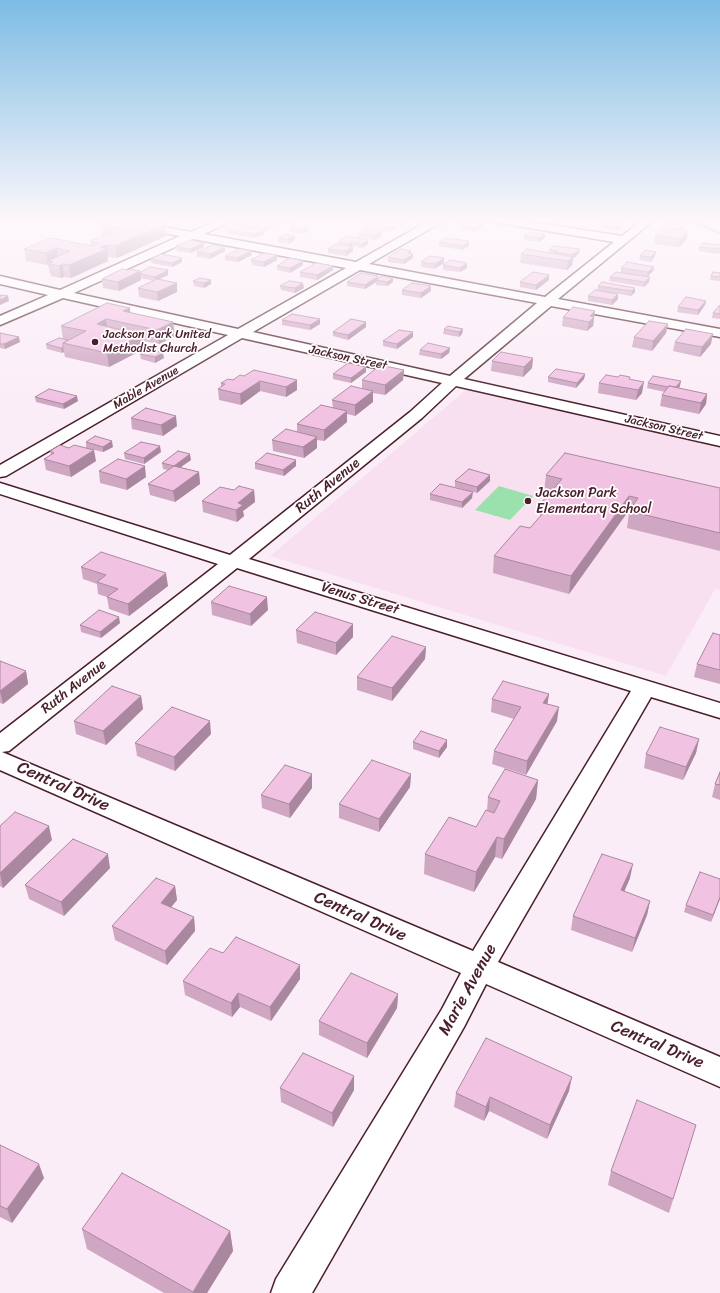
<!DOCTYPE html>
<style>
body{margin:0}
canvas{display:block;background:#fbedf7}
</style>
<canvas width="720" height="1293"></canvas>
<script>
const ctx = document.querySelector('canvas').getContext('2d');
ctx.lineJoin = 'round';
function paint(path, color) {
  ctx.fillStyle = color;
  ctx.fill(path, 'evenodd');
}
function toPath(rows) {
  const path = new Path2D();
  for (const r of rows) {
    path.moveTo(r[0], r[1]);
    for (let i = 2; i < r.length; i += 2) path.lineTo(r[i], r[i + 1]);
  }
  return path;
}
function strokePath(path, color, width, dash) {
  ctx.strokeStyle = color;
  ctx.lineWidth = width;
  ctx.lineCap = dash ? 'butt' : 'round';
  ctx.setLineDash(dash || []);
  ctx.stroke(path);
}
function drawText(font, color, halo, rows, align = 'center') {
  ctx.font = font + ' Sriracha,sans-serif';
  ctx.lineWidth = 3.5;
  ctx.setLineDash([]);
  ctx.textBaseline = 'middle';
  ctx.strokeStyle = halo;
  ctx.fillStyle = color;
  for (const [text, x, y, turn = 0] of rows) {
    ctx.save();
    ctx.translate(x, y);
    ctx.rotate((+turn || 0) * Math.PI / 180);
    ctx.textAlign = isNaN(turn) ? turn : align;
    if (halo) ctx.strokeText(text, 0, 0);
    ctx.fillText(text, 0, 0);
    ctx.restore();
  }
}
paint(toPath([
 [466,390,720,445,720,590,715,589,666,676,270,556]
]), '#f8e0f1');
paint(toPath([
 [499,486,533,496,510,520,475,510]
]), '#9be1ae');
paint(toPath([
 [683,220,688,220,710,227,720,233,720,235,708,229,683,220]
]), '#698596');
const minor = toPath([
 [104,220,126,220,191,232,217,220,231,220,230,222,204,234,356,262,430,220,443,220,442,222,369,264,545,297,614,242,499,223,495,222,494,220,519,220,622,236,642,220,654,220,558,299,720,329,720,337,551,306,464,379,720,436,720,446,456,386,422,418,249,559,720,703,720,718,651,697,498,962,720,1057,720,1087,486,984,464,1027,312,1293,271,1293,276,1279,442,1009,461,973,0,770,0,733,218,564,0,494,0,483,230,555,410,412,442,383,242,338,6,476,0,477,0,465,228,335,63,298,0,325,0,316,48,295,0,284,0,276,60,290,180,236,109,223,105,222,104,220],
 [193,239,346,268,238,329,74,293,193,239],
 [360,270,537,303,450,376,253,332,360,270],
 [237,568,631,691,473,951,2,752,9,751,237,568]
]);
strokePath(minor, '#4a1f2b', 3);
paint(minor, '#fff');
paint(toPath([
 [261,220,292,220,285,224],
 [383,220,410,220,403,225,397,224,397,228,389,232,365,228,365,224,383,222],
 [457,222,484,225,475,232,461,230,461,227,457,226],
 [605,222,621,228,618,231,601,229,601,225],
 [274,223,274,227,264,232,264,234,255,238,227,234,226,229,239,226,239,224],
 [165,224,166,236,117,258,108,257,108,261,71,278,64,277,61,278,51,276,51,274,50,274,48,265,26,261,24,249,91,245,90,241,102,236,100,225],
 [289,227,308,231,303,234,290,232],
 [660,228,683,229,682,230,688,231,687,239,679,247,654,244,655,235,660,230],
 [359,233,382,236,375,240,359,237],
 [545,234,545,238,539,242,524,240,524,236],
 [295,236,295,240,289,244,278,242,278,238],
 [368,240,368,244,362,248,352,246,351,247,353,247,353,251,346,256,328,253,328,249,338,244,338,242],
 [469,241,469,246,462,250,439,246,439,242],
 [204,243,204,247,191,253,177,251,176,246],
 [720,245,720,253,719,254,699,251,699,247],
 [225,247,225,251,210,259,197,257,197,252],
 [549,250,579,253,573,259,572,265,567,270,520,263,521,254,549,253],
 [411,251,411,254,413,254,413,258,404,264,388,262,388,257],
 [252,255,238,262,225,260,225,256],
 [640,256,655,256,651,262,639,260],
 [151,259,182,262,172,267,151,263],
 [251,260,277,260,264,267,252,265],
 [303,261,303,265,290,273,277,270,277,266],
 [421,262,444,263,434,269,421,267],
 [443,265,467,268,460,272,443,270],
 [333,266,333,270,317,280,300,277,300,272],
 [654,267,653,271,647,277,649,282,644,287,609,281,610,277,621,272,621,268],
 [128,270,140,271,141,272,168,270,168,275,160,279,177,283,177,292,158,301,139,297,138,288,153,281,141,278,141,280,119,291,103,288,102,279],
 [720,273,720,281,710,280,711,276],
 [378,279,393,282,387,286,376,285,376,282,365,289,347,286,347,282],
 [211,280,211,284,204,288,194,286,193,281],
 [549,280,536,290,520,287,520,282],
 [602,282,635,292,631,296,597,290,598,286],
 [280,286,304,288,295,293,281,290],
 [431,286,431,291,421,298,402,295,402,290],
 [618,294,618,299,612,305,588,301,588,296],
 [706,301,705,305,698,315,677,312,678,307],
 [720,306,720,319,712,318,713,313],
 [130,308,130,313,175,336,159,344,143,341,144,349,109,367,65,357,64,352,62,353,47,349,46,344,63,339,61,326],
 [563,317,594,321,593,326,587,331,562,326],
 [282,320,320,324,310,330,282,325],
 [668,324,666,333,652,351,632,347,634,337],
 [366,327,348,340,333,336,333,332],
 [444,329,463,329,462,334,459,337,443,334],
 [0,333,20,342,5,349,0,348],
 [413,337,397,349,383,346,383,341],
 [675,342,711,344,700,357,673,351],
 [450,348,449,353,441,359,419,355,420,350],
 [140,354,164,358,155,363,141,359],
 [533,358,532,368,523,377,491,371,492,361],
 [366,367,366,372,351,383,333,379,333,374],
 [404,370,403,380,385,395,373,393,373,402,355,416,347,414,347,422,324,441,317,440,317,448,304,458,273,451,272,440,297,432,297,424,333,408,332,400,362,389,362,380],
 [585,374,584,379,576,388,548,382,548,377],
 [244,376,297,380,297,390,286,397,260,391,241,405,219,400,218,389,221,387,221,383],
 [618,377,630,380,642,393,636,400,598,393,599,383],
 [648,383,680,386,679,388,707,394,706,404,699,414,660,406,662,395,665,392,647,388],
 [35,397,78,401,64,409,36,402],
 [131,418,177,426,163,436,132,429],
 [86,442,113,447,103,452,86,448],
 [50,451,96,461,71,477,46,470,44,459,51,455],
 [161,452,144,464,125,459,124,453],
 [191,460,180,467,199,472,200,484,175,502,150,495,148,484,168,470,163,469,162,463],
 [255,463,296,466,284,476,255,469],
 [99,471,146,477,127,490,100,483],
 [546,475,720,488,720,551,627,528,629,513,627,513,569,594,493,573,494,556,530,528,540,517,541,503,550,493,544,491],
 [455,481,490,481,477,493,455,487],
 [234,490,254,490,255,502,243,511,244,516,237,522,203,512,202,501],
 [430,494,472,498,462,508,430,500],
 [81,567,168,586,129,616,109,609,107,597,98,594,97,584,83,579],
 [211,602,268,610,251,626,212,615],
 [120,623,101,638,81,632,80,625],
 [353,624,353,637,336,655,297,643,296,630],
 [720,635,720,684,694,677,697,664],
 [426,647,425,659,392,701,357,690,357,677],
 [0,661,26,671,28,684,3,704,0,703],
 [549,694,547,704,557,721,526,775,492,764,494,751,514,719,491,712,492,699],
 [141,696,143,709,106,745,76,734,74,721],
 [211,734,175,771,137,756,135,743],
 [699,739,696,753,683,780,644,768,646,754],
 [413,742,447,747,439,758,413,749],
 [720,772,720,800,712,797,715,784],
 [312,774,312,788,290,818,262,808,261,795],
 [411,774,410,787,379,832,339,818,339,804],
 [538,780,536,799,502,859,495,857,474,892,424,874,425,854,476,827,487,811,488,797],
 [0,826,52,840,3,888,0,886],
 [110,868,64,916,29,899,25,885],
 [630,878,624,891,650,901,647,915,632,952,571,930,573,916],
 [175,886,177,900,171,907,194,917,195,931,167,965,115,940,112,926],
 [720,899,711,922,684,912,686,905],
 [223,953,300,965,300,979,271,1021,240,1007,232,1017,185,995,183,981],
 [398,994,397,1008,367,1058,319,1035,319,1021],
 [354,1076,354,1090,333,1127,281,1102,280,1088],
 [569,1091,547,1139,489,1111,484,1121,454,1107,456,1093],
 [696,1125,669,1213,608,1185,611,1171],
 [0,1145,44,1178,12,1223,0,1217],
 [82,1229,230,1231,233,1251,207,1293,164,1293,87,1249]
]), '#d0a7c3');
paint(toPath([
 [285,220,292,220,285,224],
 [404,220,410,220,403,225,403,221],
 [484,221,484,225,475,232,475,227],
 [274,223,274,227,264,232,264,228],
 [165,224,166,236,117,258,115,246],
 [397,224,397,228,389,232,389,228],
 [622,224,621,228,618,231,618,227],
 [684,224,683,229,678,235,678,230],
 [308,226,308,231,303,234,303,230],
 [264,230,264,234,255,238,255,234],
 [382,231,382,236,375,240,375,235],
 [688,231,687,239,679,247,680,239],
 [545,234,545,238,539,242,539,238],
 [295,236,295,240,289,244,288,239],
 [368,240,368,244,362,248,362,244],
 [469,241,469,246,462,250,463,246],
 [352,242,352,246,348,248,348,244],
 [204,243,204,247,191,253,190,249],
 [107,245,108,261,71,278,69,265,100,247],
 [225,247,225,251,210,259,210,254],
 [353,247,353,251,346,256,346,251],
 [57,248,58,261,53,262,48,261,48,266,46,253],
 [580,249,579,253,573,259,572,265,567,270,568,261,572,257,572,255],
 [251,251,252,255,238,262,237,258],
 [411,251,411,255,413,254,413,258,404,264,404,260,408,253],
 [656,252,655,256,651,262,651,257],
 [277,255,277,260,264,267,264,262],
 [182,258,182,262,172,267,172,263],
 [444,258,444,263,434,269,435,264],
 [303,261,303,265,290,273,290,268],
 [467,263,467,268,460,272,460,268],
 [63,264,64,277,61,278,59,266],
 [333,266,333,270,317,280,317,275],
 [654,267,653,271,647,277,648,272],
 [168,270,168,275,155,281,155,277],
 [140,271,141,280,119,291,118,282],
 [549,275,549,280,536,290,536,285],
 [378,276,378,280,376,280,376,282,365,289,365,285],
 [650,277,649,282,644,287,645,282],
 [393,278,393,282,387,286,387,282],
 [211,280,211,284,204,288,204,283],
 [177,283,177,292,158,301,157,292],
 [303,283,304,288,295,293,295,288],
 [431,286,431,291,421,298,421,293],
 [635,288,635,292,631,296,632,291],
 [618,294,618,299,612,305,612,300],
 [8,296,9,301,0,305,0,300],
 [706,301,705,305,698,315,698,310],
 [130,308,131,321,123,311],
 [595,311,593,326,587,331,590,316],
 [106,319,108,333,97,324],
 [320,319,320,324,310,330,310,325],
 [173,322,175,336,159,344,157,330],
 [366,322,366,327,348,340,348,335],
 [668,324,666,333,652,351,653,341],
 [463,329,462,334,459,337,459,332],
 [413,332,413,337,397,349,397,344],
 [713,334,711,344,700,357,702,347],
 [142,335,144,349,109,367,107,353],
 [19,337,20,342,5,349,4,344],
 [63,347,64,352,62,353,61,348],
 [450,348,449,353,441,359,441,354],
 [163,353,164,358,155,363,155,357],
 [533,358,532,368,523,377,524,367],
 [366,367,366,372,351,383,351,378],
 [404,370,403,380,385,395,385,385],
 [585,374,584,379,576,388,577,383],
 [297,380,297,390,286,397,286,387],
 [260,381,260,391,241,405,240,394],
 [681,381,680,386,674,394,675,388],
 [644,382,642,393,636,400,638,390],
 [373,391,373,402,355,416,355,405],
 [707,394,706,404,699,414,701,403],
 [77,396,78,401,64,409,63,404],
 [347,411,347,422,324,441,324,430],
 [176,416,177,426,163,436,161,425],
 [317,437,317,448,304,458,303,447],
 [112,441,113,447,103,452,103,447],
 [160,446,161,452,144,464,144,458],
 [94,450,96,461,71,477,69,466],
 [190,454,191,460,174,472,174,466],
 [296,460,296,466,284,476,283,470],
 [145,466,146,477,127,490,126,479],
 [199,472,200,484,175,502,173,491],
 [490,475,490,481,477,493,477,487],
 [254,490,255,502,243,511,244,516,237,522,236,510,238,503],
 [473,492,472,498,462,508,462,502],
 [629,496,627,513,569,594,571,576],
 [166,573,168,586,129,616,128,604],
 [267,597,268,610,251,626,250,614],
 [119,617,120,623,101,638,100,632],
 [353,624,353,637,336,655,336,643],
 [426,647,425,659,392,701,392,688],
 [26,671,28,684,3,704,0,691],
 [549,694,547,707,543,703],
 [141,696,143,709,106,745,103,731],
 [559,707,557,721,526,775,527,761],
 [210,721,211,734,175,771,174,757],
 [699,739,696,753,683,780,686,767],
 [447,740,447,747,439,758,439,751],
 [312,774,312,788,290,818,289,804],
 [411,774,410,787,379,832,379,819],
 [538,780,536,799,502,859,504,839],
 [49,826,52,840,3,888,0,873],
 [497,837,495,857,474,892,476,872],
 [108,854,110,868,64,916,61,902],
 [633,864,630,878,619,904,621,890],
 [175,886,177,900,163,917,161,903],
 [720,897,720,899,711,922,713,915],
 [650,901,647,915,632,952,635,938],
 [194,917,195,931,167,965,165,951],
 [300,965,300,979,271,1021,270,1007],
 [238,993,240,1007,232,1017,231,1003],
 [398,994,397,1008,367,1058,367,1043],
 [354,1076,354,1090,333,1127,332,1113],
 [572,1077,569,1091,547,1139,550,1125],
 [490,1097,489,1111,484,1121,486,1107],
 [39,1164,44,1178,12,1223,7,1209],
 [230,1231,233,1251,207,1293,193,1293]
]), '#a9889f');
const building = toPath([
 [113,220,141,220,165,224,115,246,107,245,100,247,107,249,69,265,63,264,59,266,49,264,53,262,48,261,70,251,57,248,46,253,24,249,51,238,92,246,98,243,90,241,120,228,100,225,113,220],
 [247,220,254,220,274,223,264,228,239,224,247,220],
 [372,220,397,224,389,228,365,224,372,220],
 [394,220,404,220,403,221,394,220],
 [460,220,476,220,484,221,475,227,461,225,464,223,457,222,460,220],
 [605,222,622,224,618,227,601,225,605,222],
 [667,222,684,224,679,229,663,227,662,228,660,228,667,222],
 [295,224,308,226,303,230,289,227,295,224],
 [235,225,264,230,255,234,226,229,235,225],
 [663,227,688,231,680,239,655,235,663,227],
 [366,229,382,231,375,235,359,233,366,229],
 [530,232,545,234,539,238,524,236,530,232],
 [285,234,295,236,288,239,278,238,285,234],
 [348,236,368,240,362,244,352,242,348,244,338,242,348,236],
 [446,238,469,241,463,246,439,242,446,238],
 [190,240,204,243,190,249,176,246,190,240],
 [703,243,720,245,720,249,699,247,703,243],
 [336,244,353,247,346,251,328,249,336,244],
 [212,245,225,247,210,254,197,252,212,245],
 [553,246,580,249,572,255,555,252,557,251,549,250,553,246],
 [239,249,251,251,237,258,225,256,239,249],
 [401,249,411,251,408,253,413,254,404,260,388,257,401,249],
 [527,249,573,257,568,261,521,254,527,249],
 [645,250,656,252,651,257,640,256,645,250],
 [264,253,277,255,264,262,251,260,264,253],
 [161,254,182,258,172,263,151,259,161,254],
 [430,256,444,258,435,264,421,262,430,256],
 [290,258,303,261,290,268,277,266,290,258],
 [450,260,467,263,460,268,443,265,450,260],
 [627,262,654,267,648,272,621,268,627,262],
 [316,263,333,266,317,275,300,272,316,263],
 [150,267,168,270,155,277,141,274,141,272,150,267],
 [122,269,128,270,131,269,140,271,118,282,102,279,122,269],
 [533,272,549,275,536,285,520,282,533,272],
 [616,272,650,277,645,282,610,277,616,272],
 [713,272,720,273,720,277,711,276,713,272],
 [361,273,378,276,365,285,347,282,361,273],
 [382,276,393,278,387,282,376,280,382,276],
 [200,278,211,280,204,283,193,281,200,278],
 [157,279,177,283,157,292,138,288,157,279],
 [289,281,303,283,295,288,280,286,289,281],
 [602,282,635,288,632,291,598,286,602,282],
 [412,283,431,286,421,293,402,290,412,283],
 [595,290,618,294,612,300,588,296,595,290],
 [0,295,8,296,0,300,0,295],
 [686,297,706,301,698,310,678,307,686,297],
 [107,303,130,308,123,311,173,322,157,330,106,319,97,324,142,335,107,353,63,343,86,331,61,326,107,303],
 [719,306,720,306,720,314,713,313,719,306],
 [573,307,595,311,590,316,594,317,589,322,563,317,573,307],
 [292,314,320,319,310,325,282,320,292,314],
 [351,319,366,322,348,335,333,332,351,319],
 [649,321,668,324,653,341,634,337,649,321],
 [448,326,463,329,459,332,444,329,448,326],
 [686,329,713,334,702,347,675,342,686,329],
 [399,330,413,332,397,344,383,341,399,330],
 [0,333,19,337,4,344,0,344,0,333],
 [59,338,68,340,63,343,63,347,61,348,46,344,59,338],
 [428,343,450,348,441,354,420,350,428,343],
 [149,349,163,353,155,357,140,354,149,349],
 [501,352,533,358,524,367,492,361,501,352],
 [348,363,366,367,351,378,333,374,348,363],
 [380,365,404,370,385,385,362,380,380,365],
 [556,369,585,374,577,383,548,377,556,369],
 [254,370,297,380,286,387,260,381,240,394,218,389,225,384,221,383,228,379,233,380,240,375,244,376,254,370],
 [606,375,618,377,620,375,630,377,629,379,644,382,638,390,599,383,606,375],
 [653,376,681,381,676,387,669,386,668,387,648,383,653,376],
 [351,386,373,391,355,405,332,400,351,386],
 [669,386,707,394,701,403,662,395,669,386],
 [49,389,77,396,63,404,35,397,49,389],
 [321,405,347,411,324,430,297,424,321,405],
 [146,408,176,416,161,425,131,418,146,408],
 [286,429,317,437,303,447,272,440,286,429],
 [95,436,112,441,103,447,86,442,95,436],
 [141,442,160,446,144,458,124,453,141,442],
 [60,445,69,448,74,445,94,450,69,466,44,459,54,453,50,451,60,445],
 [178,451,190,454,174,466,162,463,178,451],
 [267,453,296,460,283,470,255,463,267,453],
 [565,453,720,488,720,533,629,511,638,498,629,496,571,576,494,556,520,526,530,528,550,505,541,503,562,479,546,475,565,453],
 [118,459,145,466,126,479,99,471,118,459],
 [174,466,199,472,173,491,148,484,174,466],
 [469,469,490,475,477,487,455,481,469,469],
 [440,484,473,492,462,502,430,494,440,484],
 [239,486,254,490,238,503,243,505,236,510,202,501,220,487,234,490,239,486],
 [101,552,166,573,128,604,107,597,118,589,97,582,106,575,81,567,101,552],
 [229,586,267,597,250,614,211,602,229,586],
 [99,610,119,617,100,632,80,625,99,610],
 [315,612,353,624,336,643,296,630,315,612],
 [713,633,720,635,720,670,697,664,713,633],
 [392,636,426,647,392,688,357,677,392,636],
 [0,661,26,671,0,691,0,661],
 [503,681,549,694,543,703,559,707,527,761,494,751,521,707,492,699,503,681],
 [112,686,141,696,103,731,74,721,112,686],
 [172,707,210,721,174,757,135,743,172,707],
 [660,727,699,739,686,767,646,754,660,727],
 [421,731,447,740,439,751,413,742,421,731],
 [372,760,411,774,379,819,339,804,372,760],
 [285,765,312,774,289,804,261,795,285,765],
 [505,769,538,780,504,839,497,837,476,872,425,854,449,817,476,827,486,810,494,813,500,801,488,797,505,769],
 [720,772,720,785,715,784,720,772],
 [15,812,49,826,0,873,0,826,15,812],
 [73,839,108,854,61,902,25,885,73,839],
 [602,854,633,864,621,890,650,901,635,938,573,916,602,854],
 [700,872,720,879,720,897,713,915,686,905,700,872],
 [156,878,175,886,161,903,194,917,165,951,112,926,156,878],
 [236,937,300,965,270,1007,238,993,231,1003,183,981,210,948,223,953,236,937],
 [351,973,398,994,367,1043,319,1021,351,973],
 [486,1038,572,1077,550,1125,490,1097,486,1107,456,1093,486,1038],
 [303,1053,354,1076,332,1113,280,1088,303,1053],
 [637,1100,696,1125,673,1199,611,1171,637,1100],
 [0,1145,39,1164,7,1209,0,1206,0,1145],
 [122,1173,230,1231,193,1292,82,1229,122,1173]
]);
paint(building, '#f2c2e3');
strokePath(building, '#a9889f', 1);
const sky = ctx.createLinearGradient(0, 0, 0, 401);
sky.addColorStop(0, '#7dbce4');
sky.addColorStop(0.55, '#fdf7fb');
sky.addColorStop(1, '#fdf7fb00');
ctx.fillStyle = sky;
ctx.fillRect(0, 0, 720, 401);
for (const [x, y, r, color] of [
 [95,342,4,"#4a1f2b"],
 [528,501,4,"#4a1f2b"]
]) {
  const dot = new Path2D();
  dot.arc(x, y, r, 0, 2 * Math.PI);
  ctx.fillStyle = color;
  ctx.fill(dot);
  strokePath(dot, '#fff', 1.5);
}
drawText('12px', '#4a1f2b', '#fff', [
 ["Jackson Park United",103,335],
 ["Methodist Church",103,349]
], 'left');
drawText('12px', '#4a1f2b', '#fff', [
 ["Jackson Street",348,358,12],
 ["Mable Avenue",146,388,-30],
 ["Jackson Street",664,428,13]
]);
drawText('14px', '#4a1f2b', '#fff', [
 ["Ruth Avenue",328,486,-39],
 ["Venus Street",360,599,17],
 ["Ruth Avenue",74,687,-38]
]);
drawText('14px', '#4a1f2b', '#fff', [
 ["Jackson Park",536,493],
 ["Elementary School",536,509]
], 'left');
drawText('17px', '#4a1f2b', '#fff', [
 ["Central Drive",63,787,24],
 ["Central Drive",360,917,24],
 ["Marie Avenue",468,990,-61],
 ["Central Drive",657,1045,23]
]);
</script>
